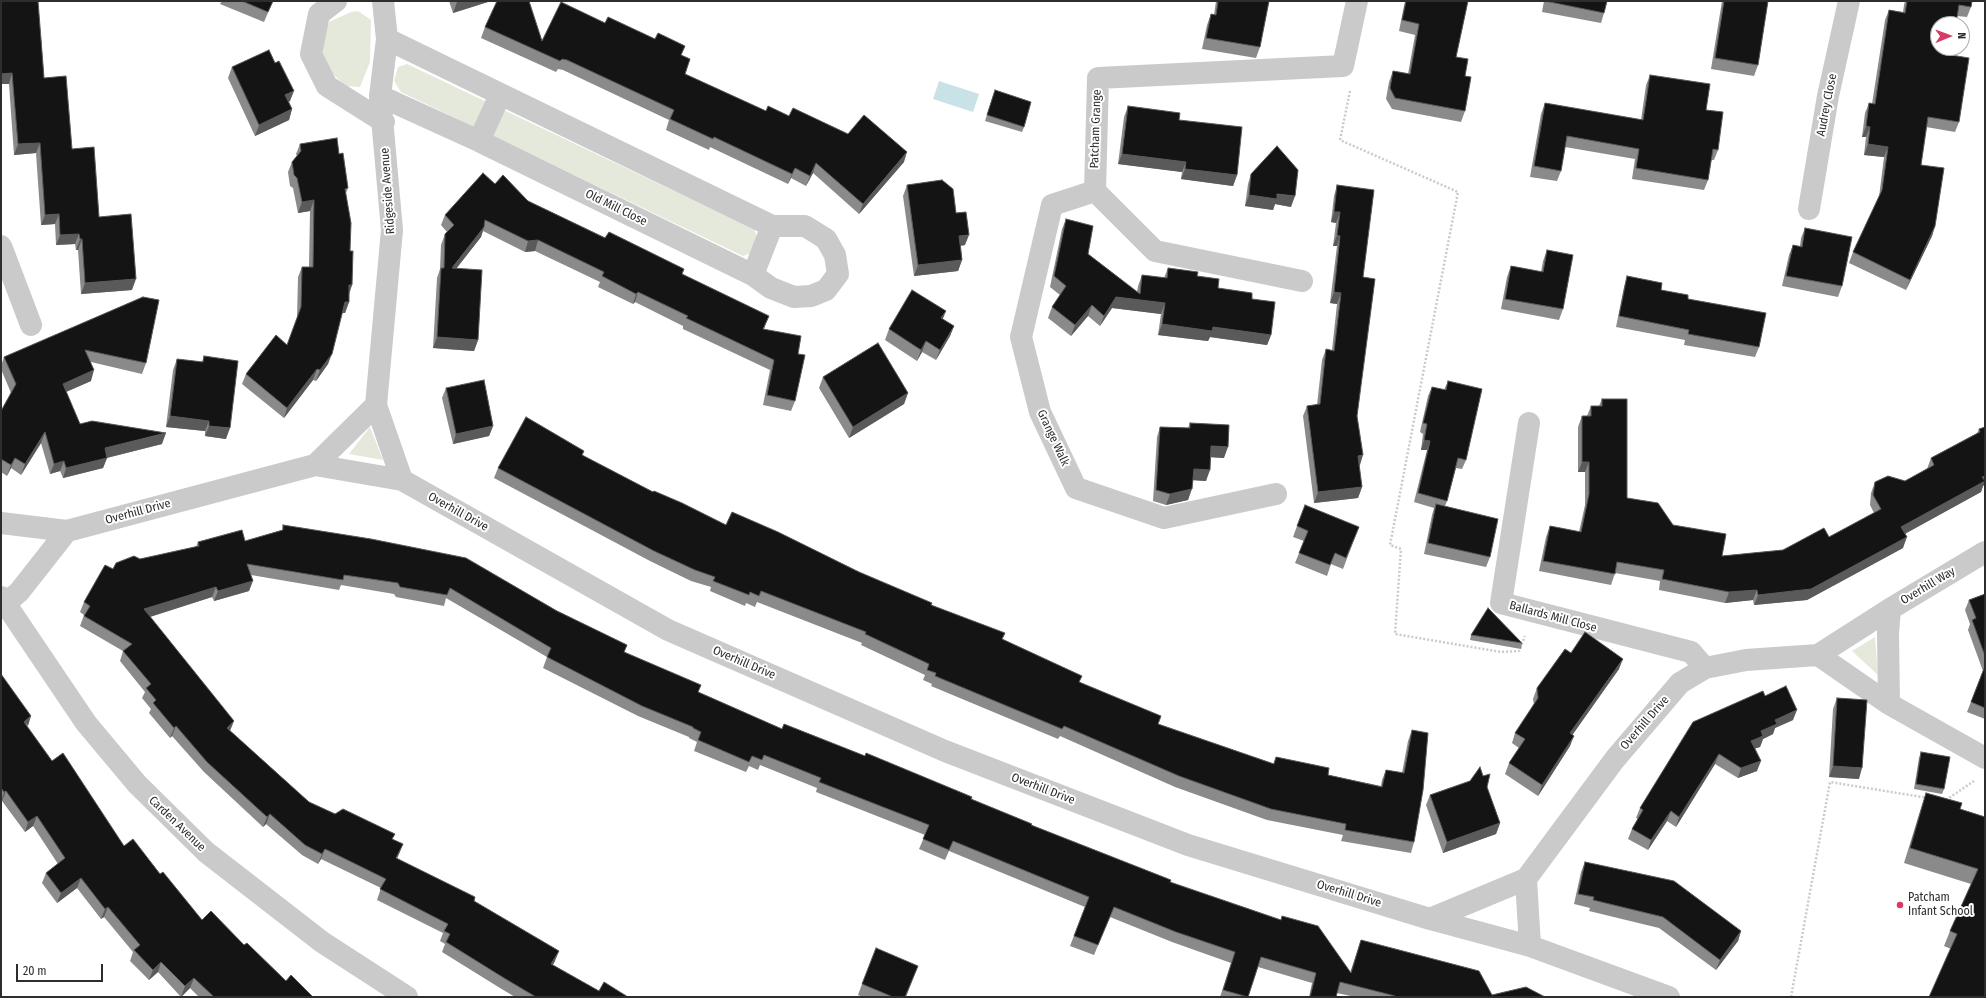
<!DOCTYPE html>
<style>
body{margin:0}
#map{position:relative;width:1986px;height:998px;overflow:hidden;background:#fff;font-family:"Fira Sans Condensed",sans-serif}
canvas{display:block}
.frame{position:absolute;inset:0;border:2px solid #2d2d2d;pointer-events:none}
.north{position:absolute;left:1930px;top:16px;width:40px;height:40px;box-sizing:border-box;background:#fff;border:1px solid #ababab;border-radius:50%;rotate:89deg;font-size:11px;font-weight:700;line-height:16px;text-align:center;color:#2d2d2d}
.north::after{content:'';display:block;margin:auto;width:14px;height:18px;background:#d63c65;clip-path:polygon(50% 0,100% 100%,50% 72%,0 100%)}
.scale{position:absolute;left:16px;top:964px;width:87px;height:18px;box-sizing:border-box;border:2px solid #2d2d2d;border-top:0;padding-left:5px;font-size:12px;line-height:14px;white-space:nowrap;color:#2d2d2d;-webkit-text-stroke:3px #fff;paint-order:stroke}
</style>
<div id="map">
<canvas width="1986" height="998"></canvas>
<div class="frame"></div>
<div class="north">N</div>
<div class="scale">20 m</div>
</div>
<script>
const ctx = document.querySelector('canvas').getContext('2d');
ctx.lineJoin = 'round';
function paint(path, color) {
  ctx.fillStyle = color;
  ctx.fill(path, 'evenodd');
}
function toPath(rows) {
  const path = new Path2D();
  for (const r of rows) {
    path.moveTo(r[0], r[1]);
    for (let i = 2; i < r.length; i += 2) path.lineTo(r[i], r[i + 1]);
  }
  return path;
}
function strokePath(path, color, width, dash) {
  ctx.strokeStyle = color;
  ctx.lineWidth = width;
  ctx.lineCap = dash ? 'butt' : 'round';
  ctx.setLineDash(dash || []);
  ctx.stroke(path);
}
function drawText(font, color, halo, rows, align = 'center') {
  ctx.font = font + ' "Fira Sans Condensed",sans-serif';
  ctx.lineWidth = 4;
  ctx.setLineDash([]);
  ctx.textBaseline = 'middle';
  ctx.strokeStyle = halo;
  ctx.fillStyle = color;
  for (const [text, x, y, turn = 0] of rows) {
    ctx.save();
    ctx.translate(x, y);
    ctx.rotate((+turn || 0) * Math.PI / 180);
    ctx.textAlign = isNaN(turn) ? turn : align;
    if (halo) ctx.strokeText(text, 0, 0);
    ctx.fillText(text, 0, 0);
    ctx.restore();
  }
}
paint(toPath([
 [358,11,371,20,370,62,360,87,345,86,333,74,321,49,329,22,351,12],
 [407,64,754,229,757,236,751,253,743,256,401,92,394,81,398,67],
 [370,427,383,460,349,454],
 [1875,637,1878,675,1852,651]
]), '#e5e9db');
paint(toPath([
 [939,81,979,94,973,112,933,99]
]), '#c8e2e8');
strokePath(toPath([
 [1350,91,1340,140,1458,192,1390,545,1401,549,1395,634,1501,652,1519,651,1525,636],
 [1946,800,1974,781],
 [1791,997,1830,782,1928,798]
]), '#cacaca', 2.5, [2, 2]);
strokePath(toPath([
 [336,1,319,14,311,54,327,86,384,122],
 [383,1,387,39,380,96,392,230,376,405,402,480],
 [380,96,479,141,753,275,771,288,794,297,811,296,826,290,838,274,835,255,826,239,805,226,772,226,387,39],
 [479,141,500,95],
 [1095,191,1052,205,1021,337,1040,412,1076,488,1164,518,1276,494],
 [1809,209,1828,96,1849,1],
 [1,246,31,325],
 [753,275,772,226],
 [1302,281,1155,251,1095,191,1098,78,1343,66,1357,1],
 [1529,423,1501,603,1691,652,1705,668],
 [315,465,376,405],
 [1,523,67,531],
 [1,597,86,723,137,784,206,852,322,942,407,997],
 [5,604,19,592,67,531,315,465,402,480,668,630,945,751,1188,845,1430,919,1526,879,1615,759,1680,683,1705,668,1746,660,1818,655,1889,704,1985,758],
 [1818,655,1890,609],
 [1889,704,1888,633,1890,609,1985,552],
 [1526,879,1530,946],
 [1430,919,1530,946,1669,997]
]), '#cacaca', 22);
paint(toPath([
 [1,1,41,37,44,78,99,217,132,290,81,294,78,250,76,250,75,244,56,245,55,224,41,225,36,153,14,155,9,84,1,84],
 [222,1,273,1,264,22,220,4],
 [449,1,491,1,453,13],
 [1216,1,1269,1,1260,47,1256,58,1202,49,1207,25,1211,14,1214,15],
 [1405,1,1468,1,1456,57,1465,76,1465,111,1461,122,1392,109,1386,99,1389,82,1393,71,1408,74,1415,35,1399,31],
 [1544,1,1607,1,1604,13,1601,23,1542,12],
 [1722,1,1768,1,1758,65,1754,76,1711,69],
 [1905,1,1972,1,1971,7,1967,17,1957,16,1951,55,1959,122,1955,132,1926,127,1921,165,1935,226,1932,236,1906,290,1849,263,1853,252,1879,197,1884,157,1864,155,1866,137,1862,137,1865,113,1869,103,1872,104,1885,20,1889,10,1903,12,1904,5],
 [605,23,682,55,685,74,766,111,789,116,904,162,859,214,813,173,806,186,791,178,788,184,710,147,709,150,666,130,669,120,563,70,558,69,556,72,481,38,485,27,542,41],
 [232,67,290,101,289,102,292,109,289,120,255,136,228,78],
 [1650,75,1706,110,1718,150,1714,160,1711,160,1708,180,1704,190,1632,179,1635,159,1565,147,1561,171,1557,181,1530,177,1541,114,1545,103,1641,120,1646,85],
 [993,96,1024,127,1022,132,985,121],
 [1128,106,1237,175,1233,186,1181,179,1182,172,1118,164,1124,117],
 [300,144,339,154,348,188,346,193,352,285,349,295,349,302,345,313,342,313,328,364,316,381,313,380,284,418,242,384,246,374,287,345,297,318,298,277,302,267,309,267,310,211,298,213,293,188,290,186,288,172,292,162,297,156,296,154],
 [1251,174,1291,207,1275,204,1273,210,1245,206,1248,184],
 [495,184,528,201,682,274,765,326,764,329,798,354,795,401,791,411,763,405,770,370,683,329,683,326,635,302,633,304,598,287,600,282,535,251,525,252,483,231,481,237,456,269,478,340,474,351,433,348,437,278,440,269,441,245,445,234,447,232,441,225,445,215],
 [907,185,956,213,965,245,961,246,962,260,958,271,914,276,903,196],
 [1337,185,1363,277,1357,416,1359,466,1362,487,1358,498,1314,503,1303,416,1307,406,1317,405,1322,360,1326,349,1332,350,1337,304,1330,303,1337,246,1333,246,1336,223,1331,222,1334,196],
 [1066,219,1088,254,1137,292,1138,286,1142,275,1164,278,1168,268,1197,276,1218,288,1252,299,1271,335,1267,345,1210,337,1208,341,1158,335,1161,314,1112,308,1100,326,1088,316,1071,336,1048,318,1052,307,1060,295,1050,287,1062,229],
 [1805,228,1842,286,1838,297,1782,286,1789,255,1793,245,1800,246,1801,238],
 [1547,250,1563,309,1559,320,1501,309,1507,277,1511,266,1541,272,1543,261],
 [1627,276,1661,290,1688,299,1759,347,1755,357,1684,345,1685,340,1616,327,1624,287],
 [143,297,146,363,142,374,91,362,91,381,66,392,80,424,162,444,107,458,103,468,63,478,60,471,50,474,41,443,21,475,11,468,7,476,1,472,1,411,11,393,1,369,1,366,4,357],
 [943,319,954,326,950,336,936,360,922,352,917,361,885,340,889,329],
 [204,356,226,439,205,436,205,431,166,427,173,370,177,359,202,362],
 [823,377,908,393,904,404,849,438,819,388],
 [1448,381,1466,460,1462,469,1456,468,1447,501,1445,506,1490,557,1486,567,1424,554,1432,515,1434,508,1414,502,1427,450,1421,450,1423,434,1420,432,1428,396,1432,387,1444,390],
 [446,388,493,426,489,436,453,444,442,398],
 [1602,399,1627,498,1673,525,1722,556,1783,550,1829,537,1874,513,1870,505,1871,493,1875,482,1905,481,1927,469,1931,458,1977,433,1979,429,1985,427,1983,486,1981,492,1905,534,1903,548,1807,600,1754,605,1753,600,1725,603,1659,590,1660,581,1615,573,1611,585,1539,571,1546,537,1550,526,1579,532,1585,505,1585,472,1578,472,1578,427,1582,416,1587,416,1591,406,1599,406],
 [1190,423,1224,458,1211,457,1206,481,1193,480,1188,500,1166,505,1153,501,1157,437,1160,427,1188,428],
 [582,455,653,492,726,525,859,572,931,605,1002,639,1158,725,1273,764,1276,757,1328,775,1381,786,1382,780,1386,770,1402,773,1408,741,1412,730,1414,842,1411,853,1341,841,1343,835,1267,820,1175,787,1060,736,1058,739,931,686,932,684,923,680,925,675,861,645,862,643,757,602,755,607,746,603,745,606,710,591,711,587,691,581,650,561,494,478,498,468],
 [283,525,557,611,627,645,624,652,698,692,782,729,971,799,1031,825,1170,882,1350,973,1361,940,1492,995,1545,997,1355,997,1337,993,1336,997,1309,997,1312,983,1258,967,1248,997,1220,997,1231,963,1172,942,1110,917,1094,955,1070,946,1085,907,949,851,945,860,919,849,925,835,816,792,817,788,760,765,758,770,749,766,746,772,694,751,697,742,689,738,689,737,638,716,543,668,547,657,446,598,444,606,396,597,394,594,341,585,339,590,251,575,249,591,214,601,212,597,150,617,230,731,309,802,403,844,397,858,474,901,555,961,553,965,599,991,628,997,515,997,500,988,442,952,445,944,440,941,443,933,377,900,381,888,321,859,318,864,302,855,266,824,263,827,204,772,172,736,170,738,149,713,151,709,142,698,145,692,120,661,123,651,80,626,84,615,80,612,84,602,113,569,140,559,196,547,198,542,245,541,282,530],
 [1297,526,1359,527,1343,569,1331,564,1327,576,1295,563,1304,541,1293,537],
 [1985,594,1985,719,1967,712,1983,671,1968,630,1970,624,1965,610,1969,600],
 [1471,635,1522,643,1521,649,1470,640],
 [1571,653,1619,669,1572,735,1570,746,1538,796,1505,774,1509,763,1519,748,1512,743,1515,733,1534,705,1533,699,1537,688],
 [1,674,27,726,52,761,124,846,160,874,202,920,244,945,286,981,313,997,199,997,190,988,181,997,158,972,149,980,130,961,133,952,104,917,101,919,77,888,57,903,42,883,46,873,58,864,33,826,25,832,2,801,1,802],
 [1765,696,1793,720,1775,728,1773,734,1763,739,1760,747,1755,748,1757,771,1738,778,1715,764,1676,827,1667,821,1648,850,1628,839,1632,829,1638,819,1636,818,1640,808],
 [1837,698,1859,779,1829,777,1833,709],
 [1921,752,1944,789,1942,794,1914,789,1919,758],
 [1487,787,1500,823,1496,834,1443,853,1426,805,1430,795],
 [1926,793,1960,809,1985,817,1985,997,1951,949,1944,946,1950,931,1971,884,1904,863,1921,808],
 [1585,862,1741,931,1738,941,1716,970,1659,928,1589,911,1590,908,1574,904,1581,872],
 [918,966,906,997,863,997,858,995,862,984]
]), '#8a8a8a');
paint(toPath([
 [460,1,491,1,453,13,457,2],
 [12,73,9,84,1,84,1,74],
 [294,91,290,101,281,105,285,95],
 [292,109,289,120,255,136,259,125],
 [1866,126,1870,127,1866,137,1862,137],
 [40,143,36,153,14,155,18,144],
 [1868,144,1888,147,1884,157,1864,155],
 [907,152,904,162,859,214,863,204],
 [1122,154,1186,162,1182,172,1118,164],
 [816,163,813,173,806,186,810,176],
 [795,168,791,178,788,184,792,174],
 [1185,169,1237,175,1233,186,1181,179],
 [1277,194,1295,196,1291,207,1275,204,1273,210,1245,206,1249,195],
 [314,200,310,211,298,213,302,202],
 [1334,212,1340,212,1336,223,1331,222],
 [59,214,55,224,41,225,45,215],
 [1935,226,1932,236,1906,290,1910,280],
 [484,227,481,237,448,279,452,268],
 [79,234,75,244,56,245,60,235],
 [969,235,965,245,956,246,959,236],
 [1337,235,1340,236,1337,246,1333,246],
 [80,239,82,239,78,250,76,250],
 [538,240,535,251,525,252,528,241],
 [962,260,958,271,914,276,918,265],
 [136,279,132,290,81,294,85,283],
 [349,285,352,285,348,296],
 [638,292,635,302,633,304,636,294],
 [1334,292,1341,293,1337,304,1330,303],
 [1116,297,1165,303,1161,314,1112,308,1100,326,1104,316],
 [345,302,349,302,345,313,341,313],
 [1092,305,1088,316,1071,336,1075,325],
 [946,311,942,321,941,318],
 [769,316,765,326,759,339,763,329],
 [1162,324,1213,327,1271,335,1267,345,1210,337,1208,341,1158,335],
 [954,326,950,336,936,360,940,350],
 [437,337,478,340,474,351,433,348],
 [926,341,922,352,917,361,921,350],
 [332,354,328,364,316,381,320,370],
 [317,369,313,380,284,418,287,408],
 [94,370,91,381,59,395,63,384],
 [908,393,904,404,849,438,853,427],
 [170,416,209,421,205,431,166,427],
 [209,426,230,428,226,439,205,436],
 [493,426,489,436,453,444,456,434],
 [45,432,41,443,21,475,25,464],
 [166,433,162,444,102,459,105,448],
 [1424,440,1430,441,1427,450,1421,450],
 [1211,446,1228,447,1224,458,1207,457],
 [1363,455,1360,465,1354,466,1358,456],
 [15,458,11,468,7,476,11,465],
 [107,458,103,468,63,478,66,468],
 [64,461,60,471,50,474,54,464],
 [1582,462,1589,462,1585,472,1578,472],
 [1194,469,1210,470,1206,481,1190,480],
 [1985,476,1985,485,1983,486,1981,492,1897,538,1901,527,1982,477],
 [1362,487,1358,498,1314,503,1318,492],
 [1192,489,1188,500,1166,505,1170,494],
 [1907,537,1903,548,1807,600,1754,605,1758,595],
 [253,581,249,591,214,601,218,591],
 [216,587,212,597,140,620,144,609],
 [1757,590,1753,600,1725,603,1729,592],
 [1623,659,1619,669,1566,744,1570,733],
 [1797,710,1793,720,1775,728,1773,734,1763,739,1760,747,1748,751,1751,741,1761,731,1775,720],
 [31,716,28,726,24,722],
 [234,721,230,731,223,738,227,728],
 [176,726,172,736,170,738,174,728],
 [1574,736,1570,746,1538,796,1542,785],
 [1719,754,1715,764,1676,827,1679,817],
 [1761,761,1757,771,1738,778,1741,768],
 [1833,766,1862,768,1859,779,1829,777],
 [6,791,2,801,1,802,4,792],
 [1671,811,1667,821,1648,850,1651,840],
 [270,814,266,824,263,827,267,817],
 [37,816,33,826,25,832,28,822],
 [1500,823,1496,834,1443,853,1447,842],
 [403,844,399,854,392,868,396,858],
 [325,849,321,859,318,864,322,854],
 [81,878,77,888,57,903,61,893],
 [108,907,104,917,101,919,105,909],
 [1741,931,1738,941,1716,970,1720,960],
 [559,951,555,961,547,974,551,964],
 [161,962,158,972,149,980,153,970],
 [194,978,190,988,181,997,185,986]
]), '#5a5a5a');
const building = toPath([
 [1,1,38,1,44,78,66,76,72,149,94,147,99,217,131,214,136,279,85,283,82,239,80,239,79,234,60,235,59,214,45,215,40,143,18,144,12,73,1,74,1,1],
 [242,1,273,1,268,12,242,1],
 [497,1,529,1,542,41,561,2,605,23,608,17,655,39,658,33,685,46,681,55,690,59,685,74,766,111,768,106,789,116,793,108,848,134,864,115,907,152,863,204,816,163,810,176,795,168,792,174,714,137,713,139,670,119,674,110,567,60,562,59,560,61,485,27,497,1],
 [1218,1,1269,1,1260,47,1206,38,1211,14,1216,15,1218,1],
 [1406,1,1468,1,1456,57,1468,59,1465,76,1471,77,1465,111,1395,98,1390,88,1393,71,1410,74,1419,24,1402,20,1406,1],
 [1545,1,1607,1,1604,13,1545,1],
 [1724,1,1768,1,1758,65,1715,58,1724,1],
 [1907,1,1972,1,1971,7,1959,5,1956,24,1938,24,1938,48,1952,48,1951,55,1969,58,1959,122,1928,117,1921,165,1944,168,1935,226,1910,280,1853,252,1882,190,1888,147,1868,144,1870,127,1866,126,1869,103,1875,104,1889,10,1905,13,1907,1],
 [269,50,275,63,279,61,294,91,285,95,292,109,259,125,232,67,269,50],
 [1650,75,1710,84,1706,110,1723,112,1718,150,1713,149,1708,180,1636,168,1639,149,1567,136,1561,171,1534,166,1545,103,1643,120,1650,75],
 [995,90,1031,102,1024,127,987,115,995,90],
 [1128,106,1180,113,1179,120,1242,127,1237,175,1185,169,1186,162,1122,154,1128,106],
 [337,138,339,154,343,153,348,188,345,189,351,223,350,251,353,251,352,285,349,285,349,302,345,302,332,354,320,370,317,369,287,408,246,374,276,335,287,345,301,307,302,267,313,267,314,200,302,202,297,178,294,175,292,162,301,151,300,144,337,138],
 [1277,146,1298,170,1295,196,1277,194,1277,199,1249,195,1251,174,1277,146],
 [483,173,495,184,503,175,528,201,605,238,609,232,684,269,682,274,769,316,763,329,801,336,798,354,805,355,795,401,767,395,774,360,686,318,688,316,638,292,636,294,602,276,604,272,538,240,528,241,485,220,484,227,452,268,482,270,478,340,437,337,441,268,444,268,445,234,454,225,445,215,483,173],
 [942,180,953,189,956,213,966,212,969,235,959,236,962,260,918,265,907,185,942,180],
 [1337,185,1374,190,1363,277,1375,279,1357,416,1363,455,1358,456,1362,487,1318,492,1307,406,1320,404,1326,349,1334,351,1341,293,1334,292,1340,236,1337,235,1340,212,1334,212,1337,185],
 [1066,219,1093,226,1088,254,1140,294,1142,275,1167,278,1168,268,1198,272,1197,276,1219,279,1218,288,1252,293,1252,299,1275,302,1271,335,1213,327,1212,331,1162,324,1165,303,1116,297,1104,316,1092,305,1075,325,1052,307,1066,286,1054,276,1066,219],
 [1805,228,1852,237,1842,286,1786,276,1793,245,1802,247,1805,228],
 [1547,250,1573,255,1563,309,1505,299,1511,266,1543,272,1547,250],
 [1627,276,1662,283,1661,290,1688,295,1688,299,1766,313,1759,347,1688,334,1689,330,1619,316,1627,276],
 [912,290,946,311,941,318,954,326,940,350,926,341,921,350,889,329,912,290],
 [143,297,159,300,146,363,85,350,94,370,63,384,80,424,92,421,166,433,105,448,107,458,66,468,64,461,54,464,45,432,25,464,15,458,11,465,1,459,1,411,16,384,4,357,143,297],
 [878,343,908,393,853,427,823,377,878,343],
 [204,356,238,361,230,428,209,426,209,421,170,416,177,359,203,362,204,356],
 [484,380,493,426,456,434,446,388,484,380],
 [1448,381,1482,389,1466,460,1458,458,1447,501,1418,493,1430,441,1424,440,1427,424,1423,423,1432,387,1446,390,1448,381],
 [1602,399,1627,399,1627,498,1658,503,1673,525,1726,534,1722,556,1783,550,1824,528,1829,537,1881,509,1873,495,1875,482,1888,476,1905,481,1934,465,1931,458,1980,432,1979,429,1985,427,1985,476,1982,477,1985,481,1901,527,1907,537,1811,589,1758,595,1757,590,1729,592,1662,579,1664,570,1617,562,1615,574,1543,561,1550,526,1581,532,1589,494,1589,462,1582,462,1582,416,1591,416,1591,406,1602,406,1602,399],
 [526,417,584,451,582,455,653,492,654,491,682,503,726,525,732,512,778,532,859,572,932,603,931,605,1005,633,1002,639,1082,676,1079,682,1161,716,1158,724,1274,764,1276,757,1329,768,1328,775,1382,787,1386,770,1404,773,1412,730,1428,733,1423,790,1414,842,1345,830,1346,824,1271,809,1179,776,1064,726,1062,729,935,676,936,673,927,670,929,664,865,634,866,632,761,591,759,596,750,592,749,595,713,581,715,577,695,570,654,551,498,468,526,417],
 [1190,423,1229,425,1228,447,1211,446,1210,470,1194,469,1192,489,1170,494,1156,490,1160,427,1190,428,1190,423],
 [1436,504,1498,519,1490,557,1428,543,1436,504],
 [1305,505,1359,527,1346,558,1335,553,1330,565,1299,553,1308,531,1297,526,1305,505],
 [283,525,371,539,466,558,557,611,627,645,624,652,701,685,698,692,782,729,784,724,865,756,866,753,972,797,971,799,1032,824,1031,825,1171,880,1170,882,1281,920,1282,916,1318,926,1351,973,1361,940,1479,971,1492,995,1526,987,1545,997,1395,997,1395,996,1340,982,1336,997,1310,997,1316,973,1261,957,1248,997,1223,990,1235,952,1176,932,1114,907,1098,945,1074,936,1089,897,953,841,949,850,923,839,929,825,819,782,821,778,764,755,762,760,752,756,749,762,698,740,701,732,693,728,693,727,642,706,547,657,551,648,450,588,447,595,400,587,398,583,344,575,343,580,247,564,253,581,218,591,216,587,144,609,234,721,227,728,309,802,335,814,343,809,395,834,392,839,403,844,396,858,475,897,474,901,559,951,551,964,599,991,604,982,628,997,536,997,504,978,446,942,450,934,444,931,448,924,380,889,386,879,325,849,322,854,305,845,270,814,267,817,207,762,176,726,174,728,153,703,156,700,146,688,151,684,123,651,132,644,84,616,90,606,84,602,105,565,113,569,116,563,134,556,140,559,199,546,198,542,242,530,245,541,283,530,283,525],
 [1985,594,1985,656,1972,620,1976,618,1969,600,1985,594],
 [1488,608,1522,643,1471,635,1488,608],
 [1585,632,1623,659,1570,733,1574,736,1542,785,1509,763,1525,739,1515,733,1538,698,1537,688,1565,649,1571,653,1585,632],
 [1985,666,1985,708,1971,702,1985,666],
 [1,674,31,716,24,722,52,761,63,753,124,846,133,839,160,874,163,872,202,920,211,911,244,945,247,943,286,981,291,975,313,997,214,997,194,978,185,986,161,962,153,970,134,950,140,945,108,907,105,909,81,878,61,893,46,873,65,858,37,816,28,822,6,791,4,792,1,788,1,674],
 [1786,686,1797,710,1775,720,1777,724,1761,731,1763,736,1751,741,1761,761,1741,768,1719,754,1679,817,1671,811,1651,840,1632,829,1643,810,1640,808,1693,722,1763,691,1765,696,1786,686],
 [1837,698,1867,700,1862,768,1833,766,1837,698],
 [1921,752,1950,757,1944,789,1916,784,1921,752],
 [1480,767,1483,776,1490,774,1487,787,1500,823,1447,842,1430,795,1470,781,1480,767],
 [1926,793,1962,803,1960,809,1985,817,1985,997,1929,997,1957,934,1950,931,1978,869,1910,848,1926,793],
 [1585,862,1674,881,1741,931,1720,960,1663,917,1593,900,1594,897,1578,894,1585,862],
 [876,948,918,966,905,997,893,997,862,984,876,948]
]);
paint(building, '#141414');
strokePath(building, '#5a5a5a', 1);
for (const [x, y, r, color] of [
 [1900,905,4,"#d63c65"]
]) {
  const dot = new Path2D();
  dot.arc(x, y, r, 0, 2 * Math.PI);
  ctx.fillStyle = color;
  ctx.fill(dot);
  strokePath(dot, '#fff', 1.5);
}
drawText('12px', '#2d2d2d', '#fff', [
 ["Audrey Close",1827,105,-79],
 ["Patcham Grange",1096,129,-88],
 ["Ridgeside Avenue",388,191,-94],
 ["Old Mill Close",616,208,26],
 ["Grange Walk",1053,438,65],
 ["Overhill Drive",138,512,-15],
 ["Overhill Drive",458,512,29],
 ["Overhill Way",1928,586,-31],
 ["Ballards Mill Close",1553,617,15],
 ["Overhill Drive",744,663,23],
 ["Overhill Drive",1645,723,-49],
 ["Overhill Drive",1043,789,21],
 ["Carden Avenue",177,824,44],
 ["Overhill Drive",1349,894,17]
]);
drawText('12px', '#2d2d2d', '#fff', [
 ["Patcham",1908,898],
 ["Infant School",1908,912]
], 'left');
</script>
